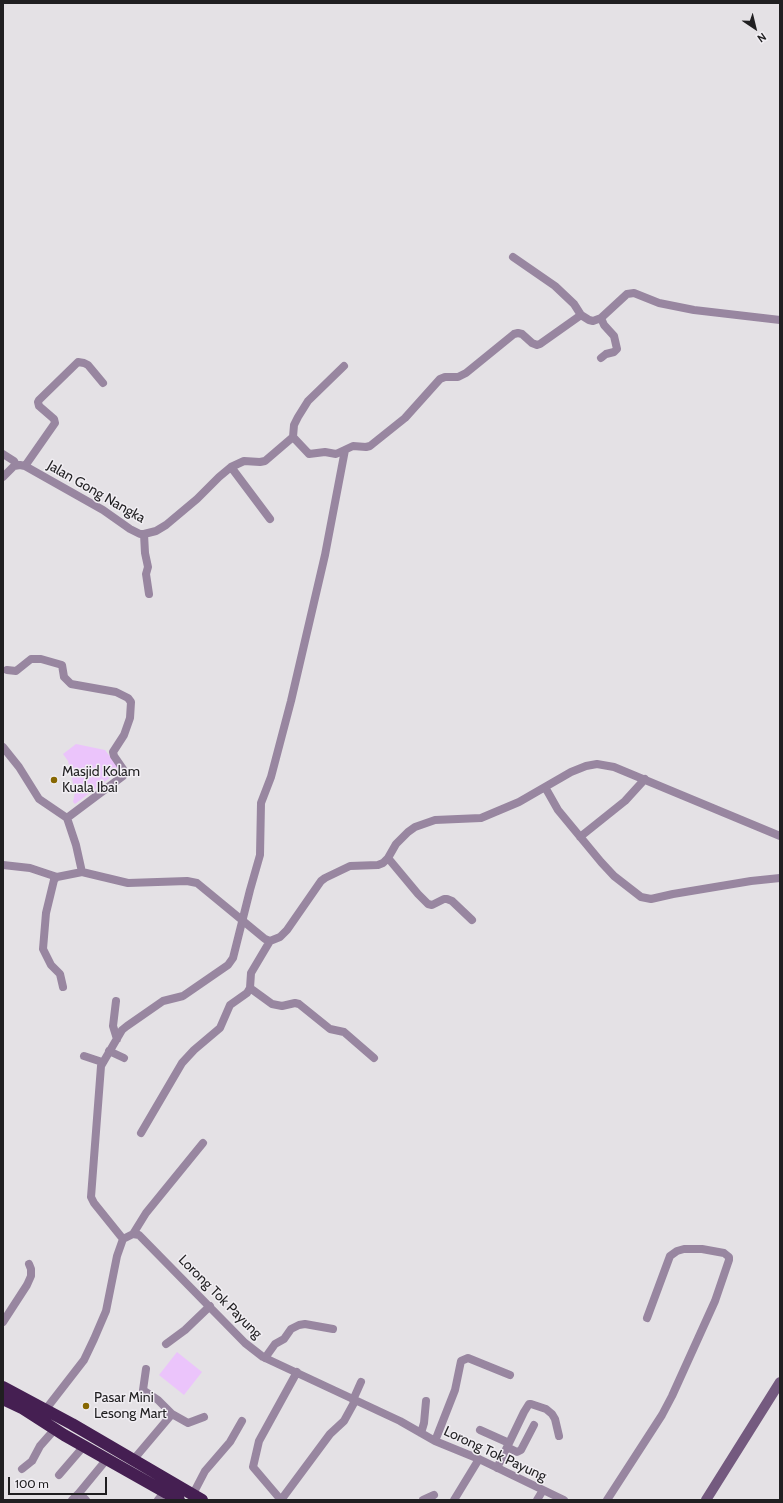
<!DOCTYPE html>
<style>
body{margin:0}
#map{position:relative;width:783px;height:1503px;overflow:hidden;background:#e4e1e5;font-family:Cabin,sans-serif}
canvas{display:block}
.frame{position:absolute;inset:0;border:4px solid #201f21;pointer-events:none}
.north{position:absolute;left:735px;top:8px;width:40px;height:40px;-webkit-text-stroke:3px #f1eef3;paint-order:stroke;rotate:145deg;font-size:11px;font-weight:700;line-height:16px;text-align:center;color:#201f21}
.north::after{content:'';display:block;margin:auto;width:14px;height:18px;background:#201f21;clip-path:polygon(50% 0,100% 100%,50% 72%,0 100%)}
.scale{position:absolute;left:8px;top:1477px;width:99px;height:18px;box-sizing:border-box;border:2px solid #201f21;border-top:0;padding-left:5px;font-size:12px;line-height:14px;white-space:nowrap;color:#201f21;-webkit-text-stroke:3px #f1eef3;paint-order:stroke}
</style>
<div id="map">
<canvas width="783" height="1503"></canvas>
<div class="frame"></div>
<div class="north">N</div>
<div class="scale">100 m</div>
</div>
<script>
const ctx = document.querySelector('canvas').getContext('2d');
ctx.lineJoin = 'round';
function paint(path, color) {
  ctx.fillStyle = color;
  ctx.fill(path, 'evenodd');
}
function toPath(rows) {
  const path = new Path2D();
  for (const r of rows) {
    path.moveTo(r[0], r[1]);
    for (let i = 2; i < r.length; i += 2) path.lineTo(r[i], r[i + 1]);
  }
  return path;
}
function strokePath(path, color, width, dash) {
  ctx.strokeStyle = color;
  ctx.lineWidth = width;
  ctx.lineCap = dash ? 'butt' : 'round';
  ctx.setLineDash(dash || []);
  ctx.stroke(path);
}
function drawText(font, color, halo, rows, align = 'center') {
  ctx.font = font + ' Cabin,sans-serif';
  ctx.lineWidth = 3;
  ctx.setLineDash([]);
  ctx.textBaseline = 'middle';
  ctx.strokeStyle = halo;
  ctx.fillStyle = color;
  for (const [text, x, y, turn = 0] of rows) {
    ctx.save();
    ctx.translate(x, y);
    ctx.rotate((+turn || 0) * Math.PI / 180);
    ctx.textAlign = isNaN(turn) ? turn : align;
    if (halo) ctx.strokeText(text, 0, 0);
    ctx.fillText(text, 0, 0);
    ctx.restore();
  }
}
paint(toPath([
 [76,744,105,750,118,767,119,771,75,804,73,802,75,792,68,761,63,754],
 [177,1352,202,1372,184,1395,159,1375]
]), '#ebc4fb');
strokePath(toPath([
 [513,257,555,286,574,304,581,315],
 [601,358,606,354,614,352,617,349,614,336,604,325,601,318],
 [344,366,308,401,298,417,294,425,293,437,309,454,325,452,336,454,353,446,366,447,370,446,405,418,440,379,445,377,458,377,466,373,514,334,518,333,522,334,532,343,537,345,540,344,581,315,589,320,593,321,601,318,627,294,634,293,659,303,694,310,780,320],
 [3,454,14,461,16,465],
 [25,466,55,423,54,419,39,406,38,402,39,400,78,362,84,363,88,365,103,383],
 [231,467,270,519],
 [3,477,14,466,20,465,25,466,103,510,130,529,140,534,144,534,156,531,166,525,197,499,219,477,231,467,244,461,260,462,265,461,293,437],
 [144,534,145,553,148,567,146,574,149,594],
 [7,670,16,671,31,659,41,659,62,665,64,677,71,684,116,692,128,698,131,702,130,718,124,735,113,752,114,756,123,769,124,774,123,776,67,818],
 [3,747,19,767,39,799,67,818,76,845,82,872,128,883,187,881,197,883,265,939,270,941,280,937,287,930,321,881,325,878,350,866,378,865,383,863,388,858,396,844,408,832,415,827,435,820,481,818,519,802,571,772,586,766,597,764,614,767,780,836],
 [545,787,558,810,601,862,614,876,641,897,651,899,673,894,751,881,780,878],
 [580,837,625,801,645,779],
 [388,858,418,894,428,904,432,905,444,899,447,899,452,901,472,920],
 [3,865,30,868,57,877],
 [63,987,60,974,51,965,43,949,46,913,54,880,57,877,82,872],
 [250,988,272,1004,282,1006,295,1003,299,1004,330,1029,344,1032,374,1058],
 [116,1001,113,1026,117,1039],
 [109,1051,124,1058],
 [84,1056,102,1062],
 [141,1133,182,1063,194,1050,220,1028,230,1005,247,993,250,988,251,973,270,941],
 [133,1234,146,1213,203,1143],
 [123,1239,94,1203,91,1197,101,1066,122,1030,127,1026,163,1001,183,996,228,965,233,958,250,890,260,855,261,803,271,777,291,701,325,555,345,450],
 [3,1322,27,1285,31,1276,31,1269,29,1264],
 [166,1344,185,1330,210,1306],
 [265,1358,275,1344,284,1339,291,1329,299,1325,305,1324,333,1329],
 [146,1369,143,1390,158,1400,172,1414],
 [297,1372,259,1441,253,1467,281,1500,330,1434,344,1421,355,1401],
 [353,1400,361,1382],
 [46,1409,84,1360,94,1339,106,1311,117,1256,123,1239,133,1234,139,1235,245,1343,263,1357,400,1421,435,1441,479,1459,564,1500],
 [480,1430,509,1443],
 [421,1433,424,1423,426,1401],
 [435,1441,455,1390,461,1361,468,1358,510,1375],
 [507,1447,517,1452,521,1450,534,1425],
 [134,1459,172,1414,188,1423,204,1417],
 [497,1468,524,1412,529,1404,531,1404,546,1409,552,1414,555,1419,559,1436],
 [22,1469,32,1461,40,1446,55,1429],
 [59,1475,84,1446],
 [193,1494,205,1471,230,1442,242,1421],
 [72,1500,79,1493],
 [86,1500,79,1493,107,1459],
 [158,1500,165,1491],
 [423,1500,434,1495],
 [454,1500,479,1459],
 [537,1500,543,1490],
 [607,1500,662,1415,672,1396,715,1301,729,1260,729,1257,724,1253,702,1249,684,1249,677,1251,670,1256,647,1318]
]), '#9886a0', 8);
strokePath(toPath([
 [706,1500,780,1382]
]), '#745a7f', 10);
strokePath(toPath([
 [3,1387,72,1424,202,1500],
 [3,1399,22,1408,64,1435,179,1500]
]), '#451f52', 12);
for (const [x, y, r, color] of [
 [54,780,4,"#876702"],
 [86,1406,4,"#876702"]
]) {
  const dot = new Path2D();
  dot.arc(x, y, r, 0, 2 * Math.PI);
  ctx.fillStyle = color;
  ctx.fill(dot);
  strokePath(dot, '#f1eef3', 1.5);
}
drawText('14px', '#201f21', '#f1eef3', [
 ["Jalan Gong Nangka",96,492,30],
 ["Lorong Tok Payung",220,1297,45],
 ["Lorong Tok Payung",495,1454,25]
]);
drawText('14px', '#201f21', '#f1eef3', [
 ["Masjid Kolam",62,772],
 ["Kuala Ibai",62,788],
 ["Pasar Mini",94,1398],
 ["Lesong Mart",94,1414]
], 'left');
</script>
